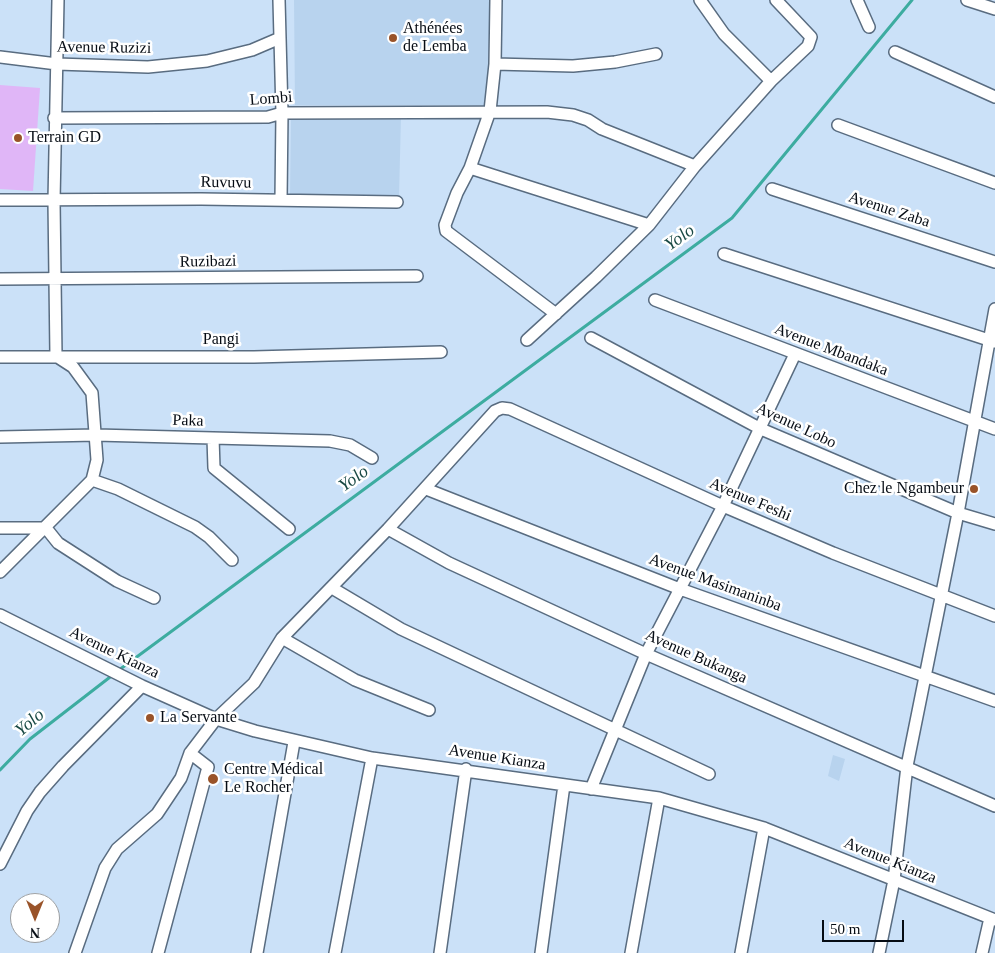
<!DOCTYPE html>
<meta charset="utf-8">
<style>
body{margin:0}
#map{position:relative;width:995px;height:953px;overflow:hidden;background:#cbe1f8;font-family:"Times New Roman",serif}
canvas{display:block}
.north{position:absolute;left:10px;top:893px;width:50px;height:50px;box-sizing:border-box;background:#fff;border:1px solid #9b9ea1;border-radius:50%;rotate:180deg;font-size:14px;font-weight:700;line-height:20px;text-align:center;color:#060c14}
.north::after{content:'';display:block;margin:auto;width:18px;height:22px;background:#995329;clip-path:polygon(50% 0,100% 100%,50% 72%,0 100%)}
.scale{position:absolute;left:822px;top:920px;width:82px;height:22px;box-sizing:border-box;border:2px solid #060c14;border-top:0;padding-left:6px;font-size:15px;line-height:18px;white-space:nowrap;color:#060c14;-webkit-text-stroke:4px #fff;paint-order:stroke}
</style>
<div id="map">
<canvas width="995" height="953"></canvas>
<div class="north">N</div>
<div class="scale">50 m</div>
</div>
<script>
const ctx = document.querySelector('canvas').getContext('2d');
ctx.lineJoin = 'round';
function paint(path, color) {
  ctx.fillStyle = color;
  ctx.fill(path, 'evenodd');
}
function toPath(rows) {
  const path = new Path2D();
  for (const r of rows) {
    path.moveTo(r[0], r[1]);
    for (let i = 2; i < r.length; i += 2) path.lineTo(r[i], r[i + 1]);
  }
  return path;
}
function strokePath(path, color, width, dash) {
  ctx.strokeStyle = color;
  ctx.lineWidth = width;
  ctx.lineCap = dash ? 'butt' : 'round';
  ctx.setLineDash(dash || []);
  ctx.stroke(path);
}
function drawText(font, color, halo, rows, align = 'center') {
  ctx.font = font + ' "Times New Roman",serif';
  ctx.lineWidth = 5;
  ctx.setLineDash([]);
  ctx.textBaseline = 'middle';
  ctx.strokeStyle = halo;
  ctx.fillStyle = color;
  for (const [text, x, y, turn = 0] of rows) {
    ctx.save();
    ctx.translate(x, y);
    ctx.rotate((+turn || 0) * Math.PI / 180);
    ctx.textAlign = isNaN(turn) ? turn : align;
    if (halo) ctx.strokeText(text, 0, 0);
    ctx.fillText(text, 0, 0);
    ctx.restore();
  }
}
paint(toPath([
 [294,0,492,0,491,63,486,105,295,105],
 [291,114,401,115,399,198,290,196],
 [833,755,845,759,839,781,828,776]
]), '#b8d3ee');
paint(toPath([
 [0,85,40,88,33,191,0,189]
]), '#e0b6f7');
strokePath(toPath([
 [119,670,732,218,912,0],
 [0,770,30,739,114,674]
]), '#3daca0', 3);
const minor = toPath([
 [496,0,495,64,490,111,470,168,457,193,445,225,446,231,556,314],
 [700,0,724,34,771,81],
 [857,0,869,27],
 [967,0,995,9],
 [280,38,282,113,281,200],
 [895,52,995,97],
 [0,57,57,64,148,67,207,61,252,50,280,38,279,0],
 [495,64,573,66,615,62,656,54],
 [54,118,268,117,282,113,547,112,573,115,588,120,602,129,695,166],
 [838,125,995,183],
 [470,168,649,225],
 [772,189,995,262],
 [0,200,201,199,397,202],
 [724,254,995,342],
 [0,279,417,276],
 [655,300,995,429],
 [591,338,761,429,958,513,995,524],
 [527,340,596,277,649,225,695,166,771,81,808,46,811,37,776,0],
 [0,357,254,357,441,352],
 [0,437,96,435,330,441,350,445,372,458],
 [213,438,214,468,289,529],
 [92,480,118,489,195,527,209,537,232,560],
 [426,489,680,589,995,701],
 [0,528,46,528,58,543,117,581,154,598],
 [388,529,449,563,646,654,995,806],
 [0,572,92,480,97,460,92,393,73,367,56,356,54,201,58,0],
 [332,588,401,629,709,774],
 [0,615,142,686,216,719,255,731,372,758,659,798,764,828,995,920],
 [282,638,355,680,429,710],
 [591,789,646,654,723,506,795,354],
 [0,864,27,811,40,792,63,766,142,686],
 [75,953,105,868,117,849,157,814,181,778,190,753,216,719,254,683,282,638,388,529,495,411,502,408,510,409,723,506,833,553,995,616],
 [158,953,208,767,190,753],
 [257,953,294,742],
 [335,953,372,758],
 [440,953,466,769],
 [541,953,564,785],
 [631,953,659,798],
 [741,953,764,828],
 [879,953,894,880,907,766,958,513,995,309],
 [982,953,990,918]
]);
strokePath(minor, '#596c80', 14);
strokePath(minor, '#fff', 11);
for (const [x, y, r, color] of [
 [393,38,5,"#995329"],
 [18,138,5,"#995329"],
 [974,489,5,"#995329"],
 [150,718,5,"#995329"],
 [213,779,6,"#995329"]
]) {
  const dot = new Path2D();
  dot.arc(x, y, r, 0, 2 * Math.PI);
  ctx.fillStyle = color;
  ctx.fill(dot);
  strokePath(dot, '#fff', 2);
}
drawText('16px', '#060c14', '#fff', [
 ["Athénées",403,29],
 ["de Lemba",403,47],
 ["Terrain GD",28,138],
 ["Chez le Ngambeur",964,489,"right"],
 ["La Servante",160,718],
 ["Centre Médical",224,770],
 ["Le Rocher",224,788]
], 'left');
drawText('16px', '#060c14', '#fff', [
 ["Avenue Ruzizi",104,48,1],
 ["Lombi",271,99,-4],
 ["Ruvuvu",226,183,1],
 ["Avenue Zaba",889,210,18],
 ["Ruzibazi",208,262,-1],
 ["Pangi",221,340],
 ["Avenue Mbandaka",831,350,21],
 ["Paka",188,421,2],
 ["Avenue Lobo",796,426,25],
 ["Avenue Feshi",750,500,23],
 ["Avenue Masimaninba",715,583,20],
 ["Avenue Kianza",114,653,26],
 ["Avenue Bukanga",696,657,24],
 ["Avenue Kianza",497,758,9],
 ["Avenue Kianza",890,861,22]
]);
drawText('italic 18px', '#194944', '#fff', [
 ["Yolo",680,238,-36],
 ["Yolo",354,479,-36],
 ["Yolo",30,723,-40]
]);
</script>
